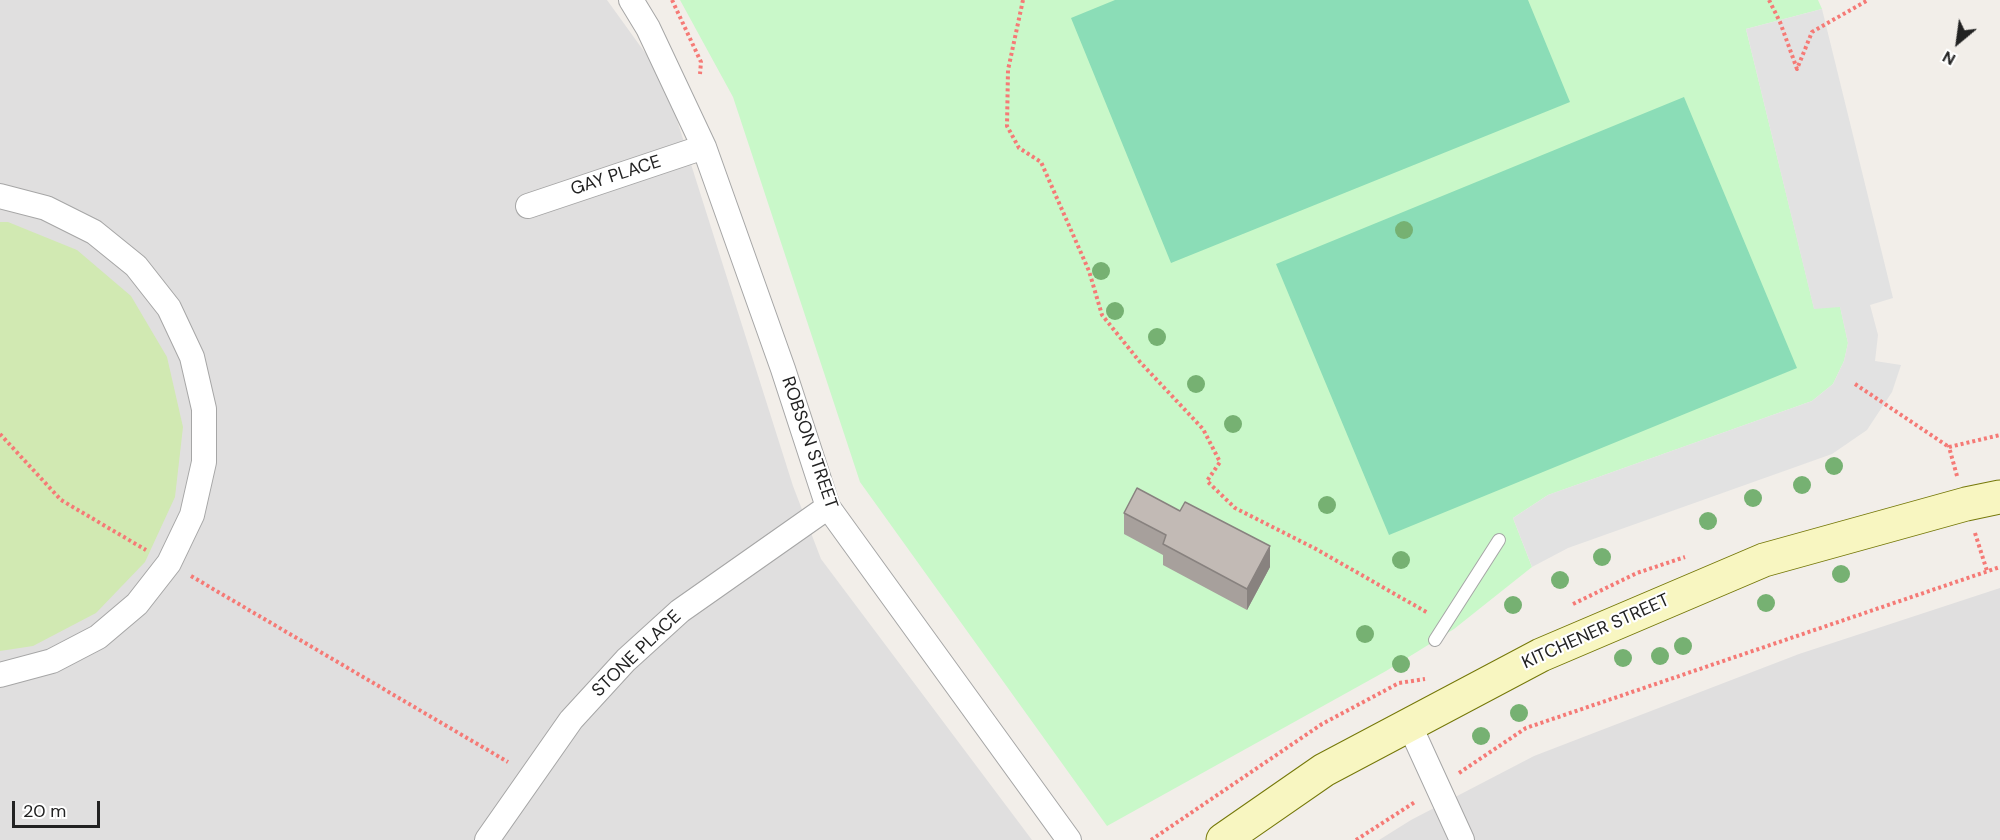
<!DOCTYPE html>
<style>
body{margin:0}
#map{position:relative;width:2000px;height:840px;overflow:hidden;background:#f2eee9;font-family:"DM Sans",sans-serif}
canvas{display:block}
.north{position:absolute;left:1928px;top:12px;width:60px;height:60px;-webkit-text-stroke:4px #fff;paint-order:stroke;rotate:209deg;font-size:16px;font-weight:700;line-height:24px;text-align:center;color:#222}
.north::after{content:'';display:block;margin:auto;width:21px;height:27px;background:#222;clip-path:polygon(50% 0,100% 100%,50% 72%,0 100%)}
.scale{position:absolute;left:12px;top:801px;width:88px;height:27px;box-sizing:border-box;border:3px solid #222;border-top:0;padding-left:8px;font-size:18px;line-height:21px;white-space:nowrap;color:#222;-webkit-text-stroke:4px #fff;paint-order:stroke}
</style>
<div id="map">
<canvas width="2000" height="840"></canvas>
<div class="north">N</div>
<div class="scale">20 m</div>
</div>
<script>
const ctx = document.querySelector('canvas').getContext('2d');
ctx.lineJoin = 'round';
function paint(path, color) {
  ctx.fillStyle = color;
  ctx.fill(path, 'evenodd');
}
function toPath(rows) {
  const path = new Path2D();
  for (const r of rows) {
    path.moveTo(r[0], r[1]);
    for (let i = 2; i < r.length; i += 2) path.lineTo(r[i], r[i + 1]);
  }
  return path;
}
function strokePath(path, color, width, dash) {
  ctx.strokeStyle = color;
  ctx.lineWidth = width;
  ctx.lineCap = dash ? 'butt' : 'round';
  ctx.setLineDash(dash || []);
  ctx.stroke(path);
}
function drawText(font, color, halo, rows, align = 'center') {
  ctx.font = font + ' "DM Sans",sans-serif';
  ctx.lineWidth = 4.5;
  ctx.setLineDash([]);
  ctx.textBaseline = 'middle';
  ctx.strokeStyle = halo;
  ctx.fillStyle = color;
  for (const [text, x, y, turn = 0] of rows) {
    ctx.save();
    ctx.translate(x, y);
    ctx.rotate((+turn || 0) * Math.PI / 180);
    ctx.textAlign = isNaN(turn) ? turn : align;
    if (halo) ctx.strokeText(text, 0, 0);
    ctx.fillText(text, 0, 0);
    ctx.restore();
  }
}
paint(toPath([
 [0,0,607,0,664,79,793,486,821,559,1032,840,0,840],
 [2000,588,2000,840,1379,840,1411,820,1534,756,1799,654]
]), '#e0dfdf');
paint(toPath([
 [0,222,8,222,77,250,131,296,167,357,183,427,175,497,145,562,96,613,33,646,0,651]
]), '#d1e9b2');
paint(toPath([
 [680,0,1818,0,1822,9,1746,29,1814,308,1840,306,1848,343,1844,361,1833,384,1812,401,1548,495,1513,518,1532,567,1454,629,1386,671,1107,826,860,482,733,97]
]), '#c9f8c9');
paint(toPath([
 [1115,0,1528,0,1570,102,1171,263,1071,18],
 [1684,97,1797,368,1389,535,1276,264]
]), '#8bddb7');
paint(toPath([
 [1822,9,1893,298,1870,305,1878,335,1875,361,1901,365,1892,392,1867,430,1832,454,1568,548,1532,567,1513,518,1548,495,1812,401,1833,384,1844,361,1848,343,1840,307,1814,309,1746,29]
]), '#e2e2e2');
const lane = toPath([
 [1435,640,1499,540]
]);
const street = toPath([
 [631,0,648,28,704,147,783,369,828,507,1069,840],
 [0,196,46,208,94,232,136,266,169,308,192,357,204,409,204,462,192,515,169,563,137,604,98,637,52,661,0,675],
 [528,206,704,147],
 [1409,724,1462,840],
 [487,840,571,720,626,660,680,611,828,507]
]);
const secondary = toPath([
 [1223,840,1324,770,1541,655,1764,560,1966,504,2000,497]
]);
strokePath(lane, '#a6a6a6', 14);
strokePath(street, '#a6a6a6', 26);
strokePath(secondary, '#757809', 35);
strokePath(toPath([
 [672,0,701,62,700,74],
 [1023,0,1008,70,1007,126,1019,148,1041,162,1089,271,1102,315,1140,362,1203,429,1220,462,1207,481,1235,508,1316,549,1428,613],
 [1769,0,1780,22,1797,69,1812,32,1868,0],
 [1855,384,1949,447],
 [0,434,61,500,146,550],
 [1957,476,1949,447,2000,435],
 [1975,533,1987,571],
 [191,576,508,762],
 [1573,604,1637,573,1685,557],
 [1459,773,1526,728,2000,567],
 [1151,840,1322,724,1399,683,1425,679],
 [1356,840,1415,802]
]), '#f57a76', 4, [3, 3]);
strokePath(lane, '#fff', 12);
strokePath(street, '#fff', 24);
strokePath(secondary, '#f8f6c1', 33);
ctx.fillStyle = '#76b172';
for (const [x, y] of [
 [1404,230],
 [1101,271],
 [1115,311],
 [1157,337],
 [1196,384],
 [1233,424],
 [1834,466],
 [1802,485],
 [1753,498],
 [1327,505],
 [1708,521],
 [1602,557],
 [1401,560],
 [1841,574],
 [1560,580],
 [1766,603],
 [1513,605],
 [1365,634],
 [1683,646],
 [1660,656],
 [1623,658],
 [1401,664],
 [1519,713],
 [1481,736]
]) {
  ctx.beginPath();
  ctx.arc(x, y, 9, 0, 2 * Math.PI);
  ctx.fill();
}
paint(toPath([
 [1180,511,1270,567,1247,610,1163,565,1163,555,1124,534,1124,513]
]), '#a7a09c');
paint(toPath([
 [1270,546,1270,567,1247,610,1247,589]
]), '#88827f');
const building = toPath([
 [1137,488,1180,511,1185,502,1270,546,1247,589,1163,544,1166,535,1124,513,1137,488]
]);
paint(building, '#c2bab5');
strokePath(building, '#88827f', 1.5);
drawText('18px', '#222', '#fff', [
 ["GAY PLACE",616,176,-18],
 ["ROBSON STREET",809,443,71],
 ["KITCHENER STREET",1596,632,-24],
 ["STONE PLACE",637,654,-44]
]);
</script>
